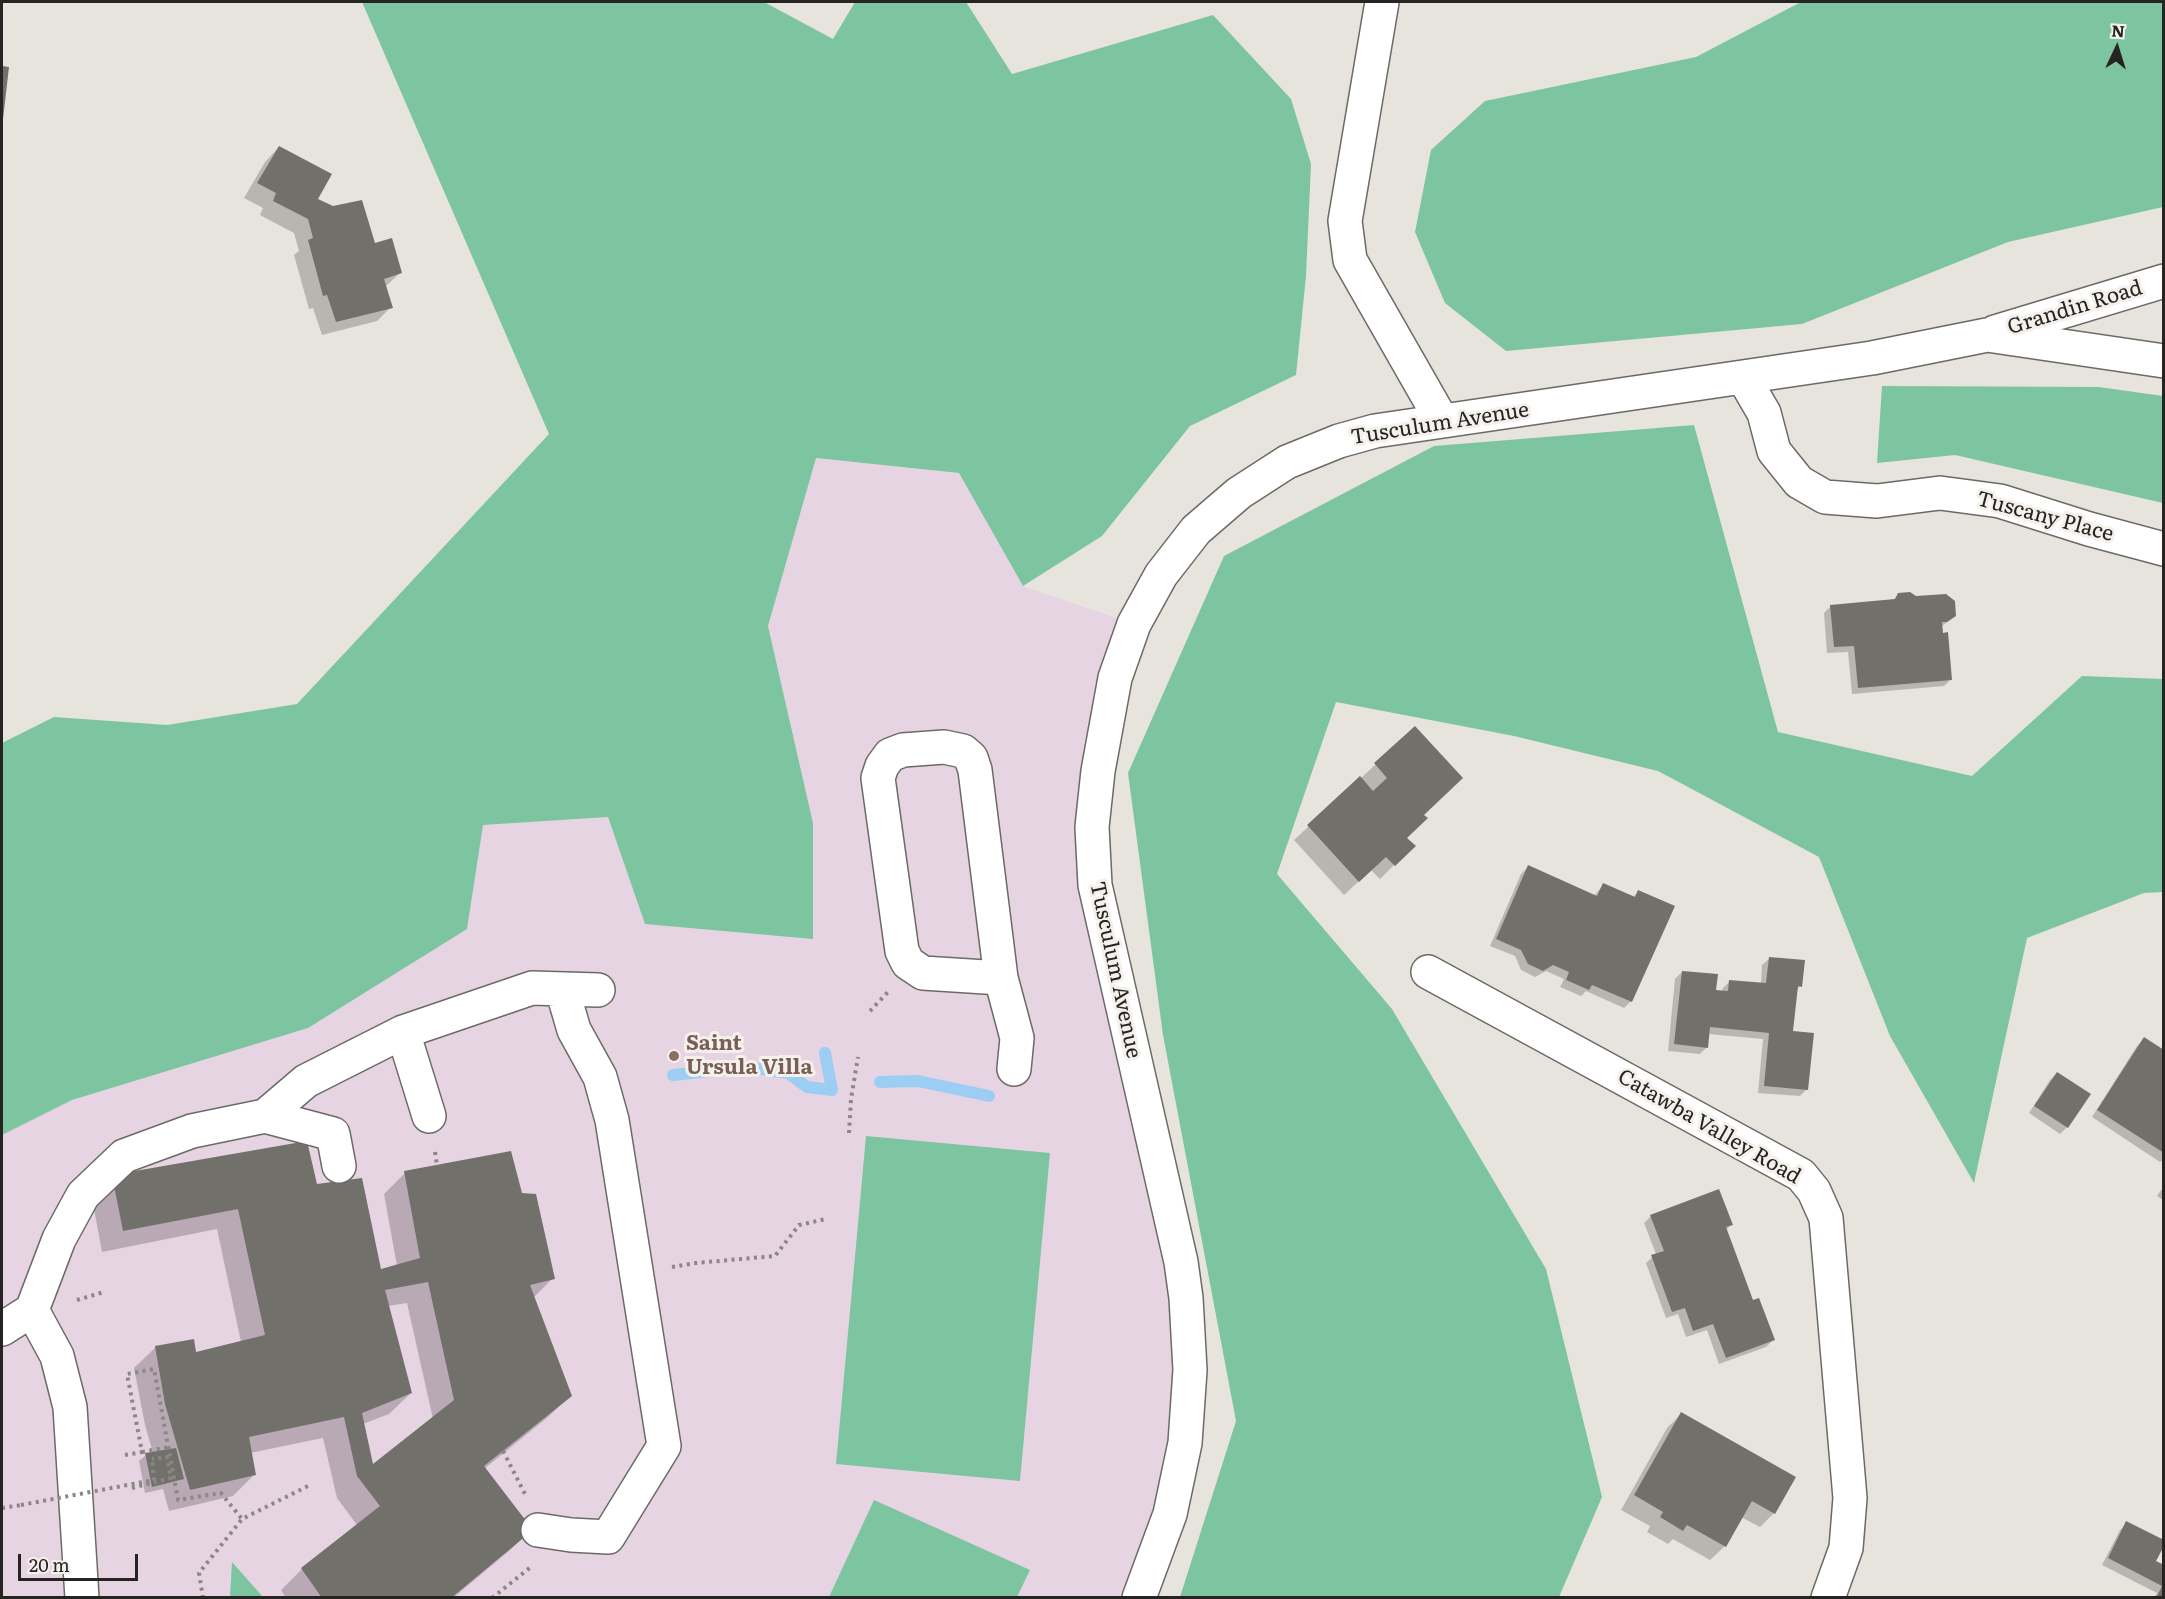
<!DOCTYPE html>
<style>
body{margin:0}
#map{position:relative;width:2165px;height:1599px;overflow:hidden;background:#e7e4de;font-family:Literata,serif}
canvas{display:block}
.frame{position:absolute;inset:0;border:3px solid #252422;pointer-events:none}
.north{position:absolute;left:2087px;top:18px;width:60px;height:60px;-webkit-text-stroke:4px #f4f1ec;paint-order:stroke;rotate:4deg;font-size:16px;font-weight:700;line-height:24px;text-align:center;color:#252422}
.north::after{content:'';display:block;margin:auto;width:21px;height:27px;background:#252422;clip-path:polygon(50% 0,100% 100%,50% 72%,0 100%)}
.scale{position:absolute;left:18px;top:1554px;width:120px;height:27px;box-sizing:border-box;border:3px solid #252422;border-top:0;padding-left:8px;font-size:18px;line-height:21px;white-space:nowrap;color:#252422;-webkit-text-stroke:4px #f4f1ec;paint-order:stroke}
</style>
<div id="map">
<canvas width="2165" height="1599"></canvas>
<div class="frame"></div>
<div class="north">N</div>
<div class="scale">20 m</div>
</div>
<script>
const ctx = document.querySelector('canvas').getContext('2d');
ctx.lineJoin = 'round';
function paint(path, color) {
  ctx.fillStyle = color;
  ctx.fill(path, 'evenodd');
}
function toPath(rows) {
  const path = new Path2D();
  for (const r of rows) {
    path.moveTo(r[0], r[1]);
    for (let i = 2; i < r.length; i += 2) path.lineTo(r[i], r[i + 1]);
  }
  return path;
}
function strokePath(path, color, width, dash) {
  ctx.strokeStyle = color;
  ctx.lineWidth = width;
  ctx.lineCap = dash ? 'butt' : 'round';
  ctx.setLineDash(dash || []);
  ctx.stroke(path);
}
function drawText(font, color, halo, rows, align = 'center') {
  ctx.font = font + ' Literata,serif';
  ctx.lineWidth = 6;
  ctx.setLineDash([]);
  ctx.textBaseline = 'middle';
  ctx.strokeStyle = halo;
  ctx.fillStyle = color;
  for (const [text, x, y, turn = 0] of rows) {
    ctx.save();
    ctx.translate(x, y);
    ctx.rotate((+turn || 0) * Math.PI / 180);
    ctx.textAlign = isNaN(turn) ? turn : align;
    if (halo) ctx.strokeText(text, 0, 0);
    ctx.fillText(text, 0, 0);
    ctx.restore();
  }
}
paint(toPath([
 [816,458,959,473,1023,586,1134,624,1092,827,1190,1370,1139,1597,2,1598,2,1135,72,1100,483,825,608,817,645,924,813,823,768,626]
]), '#e7d4e3');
paint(toPath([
 [362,2,764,2,833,39,855,2,966,2,1012,74,1213,15,1291,99,1311,164,1306,276,1296,375,1190,426,1102,536,1023,586,959,473,816,458,768,626,813,823,813,939,645,924,608,817,483,825,467,929,308,1028,72,1100,2,1135,2,743,54,717,167,725,297,704,549,434],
 [1801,2,2163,2,2163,207,2008,242,1802,324,1506,351,1445,303,1415,232,1431,150,1485,101,1696,57],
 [1882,386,2099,387,2163,396,2163,503,1955,455,1877,463],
 [1694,425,1778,732,1972,776,2082,676,2163,679,2163,892,2144,893,2027,938,1974,1183,1890,1036,1819,857,1658,771,1514,736,1336,702,1277,874,1392,1009,1546,1269,1602,1497,1559,1597,1180,1597,1236,1421,1163,1035,1128,773,1224,556,1434,446],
 [866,1136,1050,1153,1020,1481,836,1464],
 [874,1500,1030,1570,1017,1597,829,1597],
 [232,1562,263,1597,230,1597]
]), '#7dc5a1');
paint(toPath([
 [2,68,7,68,2,119],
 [279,147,316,199,374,244,400,273,385,287,391,307,377,321,322,335,313,308,309,309,294,255,299,251,294,233,260,215,263,208,244,198,265,162],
 [1899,595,1955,616,1941,627,1951,679,1944,686,1852,694,1848,652,1827,653,1824,613,1831,606,1893,600],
 [1415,728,1406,838,1399,860,1380,879,1371,870,1344,895,1294,840],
 [1528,867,1594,896,1603,885,1632,898,1639,891,1631,1001,1624,1008,1586,991,1581,996,1560,987,1564,979,1546,971,1535,977,1521,970,1515,956,1490,946,1521,874],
 [1769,959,1800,986,1796,991,1792,1032,1807,1089,1800,1096,1758,1093,1763,1039,1708,1034,1707,1047,1700,1054,1668,1051,1675,979,1682,972,1714,991,1722,992,1723,988,1730,981,1761,984,1762,965],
 [2144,1039,2164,1052,2164,1159,2160,1162,2092,1117,2137,1046],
 [2057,1073,2067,1127,2060,1134,2029,1113,2050,1080],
 [405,1173,521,1195,553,1278,533,1298,570,1396,548,1417,484,1469,531,1530,509,1551,453,1598,286,1598,281,1590,302,1569,357,1525,337,1498,323,1438,250,1453,254,1475,233,1496,169,1511,163,1489,145,1493,139,1461,146,1455,153,1453,145,1425,134,1368,156,1347,195,1354,241,1342,217,1229,102,1252,92,1198,113,1177,316,1186,380,1271,397,1266,384,1194],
 [407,1303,433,1419,372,1467,363,1424,389,1414,411,1393,388,1306],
 [2164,1186,2164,1201,2157,1196],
 [1651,1216,1731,1225,1726,1230,1752,1302,1773,1340,1766,1347,1719,1364,1707,1330,1686,1337,1678,1314,1666,1318,1646,1263,1656,1254,1644,1223],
 [1681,1414,1774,1513,1760,1527,1741,1517,1725,1546,1710,1560,1673,1539,1668,1544,1647,1532,1650,1526,1621,1510,1667,1428],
 [2127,1523,2154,1562,2164,1567,2164,1598,2154,1598,2157,1593,2102,1565,2120,1530]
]), '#0003');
strokePath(toPath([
 [673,1075,749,1067,788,1073,807,1087,832,1090,825,1053],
 [880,1082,918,1081,989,1096]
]), '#9ccef3', 12);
paint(toPath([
 [2,66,9,67,3,119,2,119],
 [279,146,332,174,318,199,333,206,362,200,375,243,392,238,402,273,384,279,393,308,336,322,327,295,323,296,308,240,313,238,308,219,273,201,276,193,257,183],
 [1910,592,1916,596,1946,594,1955,601,1956,616,1947,622,1942,622,1943,633,1948,632,1952,680,1858,688,1854,646,1834,647,1830,605,1895,599,1898,593],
 [1415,726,1463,778,1424,815,1428,818,1407,838,1416,846,1395,866,1386,857,1359,882,1307,825,1360,776,1373,791,1387,778,1374,763],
 [1528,865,1597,896,1603,883,1635,897,1638,890,1675,906,1632,1002,1592,985,1589,990,1566,980,1569,972,1553,965,1543,971,1528,964,1521,950,1496,939],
 [1769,957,1805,960,1802,987,1798,986,1793,1031,1814,1033,1808,1090,1764,1086,1769,1033,1710,1027,1708,1048,1674,1044,1682,971,1718,974,1716,990,1728,991,1729,980,1766,983],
 [2144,1037,2164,1050,2164,1153,2097,1110],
 [2057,1072,2091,1094,2068,1128,2034,1106],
 [307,1141,317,1184,362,1178,381,1269,420,1258,404,1171,511,1151,522,1193,536,1194,555,1279,530,1285,572,1396,484,1466,533,1530,451,1598,322,1598,301,1568,380,1506,357,1476,344,1417,249,1437,256,1475,190,1490,165,1404,155,1346,194,1339,196,1352,265,1335,238,1209,123,1231,112,1175],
 [428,1282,454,1400,373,1464,362,1413,412,1393,385,1290],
 [1719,1189,1733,1225,1726,1227,1753,1300,1759,1298,1775,1340,1726,1358,1713,1324,1693,1331,1685,1308,1672,1312,1651,1255,1664,1251,1650,1215],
 [1681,1412,1796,1477,1775,1514,1752,1501,1726,1547,1687,1525,1683,1531,1660,1517,1663,1512,1634,1495],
 [176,1448,184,1479,152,1487,145,1453],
 [2126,1521,2164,1540,2164,1546,2156,1561,2164,1565,2164,1598,2156,1598,2162,1586,2108,1558]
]), '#72706b');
const minor = toPath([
 [1382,2,1345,221,1350,260,1442,421],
 [1995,332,2164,281],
 [1743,377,1764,413,1774,451,1799,482,1825,497,1877,501,1940,493,2000,501,2089,529,2164,549],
 [1428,972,1801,1175,1814,1191,1826,1218,1850,1498,1846,1548,1828,1598],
 [1001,978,923,973,908,963,902,951,878,778,882,766,890,755,903,750,944,747,963,751,971,758,975,770,1001,978,1017,1038,1014,1069],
 [403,1032,429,1116],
 [265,1116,333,1134,339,1166],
 [32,1310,57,1356,70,1407,82,1598],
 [2,1329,32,1310,59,1239,83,1195,124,1156,192,1131,265,1116,306,1081,403,1032,532,988,598,990],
 [538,1530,571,1535,608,1537,664,1446,612,1120,600,1077,574,1030,562,989],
 [1139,1598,1170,1514,1185,1443,1190,1370,1186,1298,1181,1262,1095,885,1092,827,1098,771,1115,678,1134,624,1161,575,1196,530,1239,493,1287,462,1339,441,1375,431,1872,358,1987,335,2164,361]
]);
strokePath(minor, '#6c6a65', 36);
strokePath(toPath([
 [870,1011,888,992],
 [849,1133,851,1099,858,1057],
 [435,1152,437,1165],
 [672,1267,696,1263,775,1256,799,1225,826,1219],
 [77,1300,104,1292],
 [503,1451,526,1496],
 [142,1452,169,1447],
 [125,1455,142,1452,127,1374,154,1369,178,1500,221,1493,242,1519],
 [132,1488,171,1478,167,1457,152,1459],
 [2,1508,21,1505],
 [203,1598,199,1573,242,1519,310,1485],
 [492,1598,532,1566]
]), '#8a8884', 4, [3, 4.5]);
strokePath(minor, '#fff', 33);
strokePath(toPath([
 [21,1505,154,1480,152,1459]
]), '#8a8884', 4, [3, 4.5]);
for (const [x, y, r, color] of [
 [674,1056,6,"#8d6e63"]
]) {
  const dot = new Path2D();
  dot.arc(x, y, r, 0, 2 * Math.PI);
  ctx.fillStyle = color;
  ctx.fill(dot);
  strokePath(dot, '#f4f1ec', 2);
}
drawText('21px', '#252422', '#f4f1ec', [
 ["Grandin Road",2075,308,-17],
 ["Tusculum Avenue",1440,424,-9],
 ["Tuscany Place",2045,517,15],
 ["Tusculum Avenue",1115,970,78],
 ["Catawba Valley Road",1709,1127,30]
]);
drawText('bold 21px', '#785e54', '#f4f1ec', [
 ["Saint",686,1044],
 ["Ursula Villa",686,1068]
], 'left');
</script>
